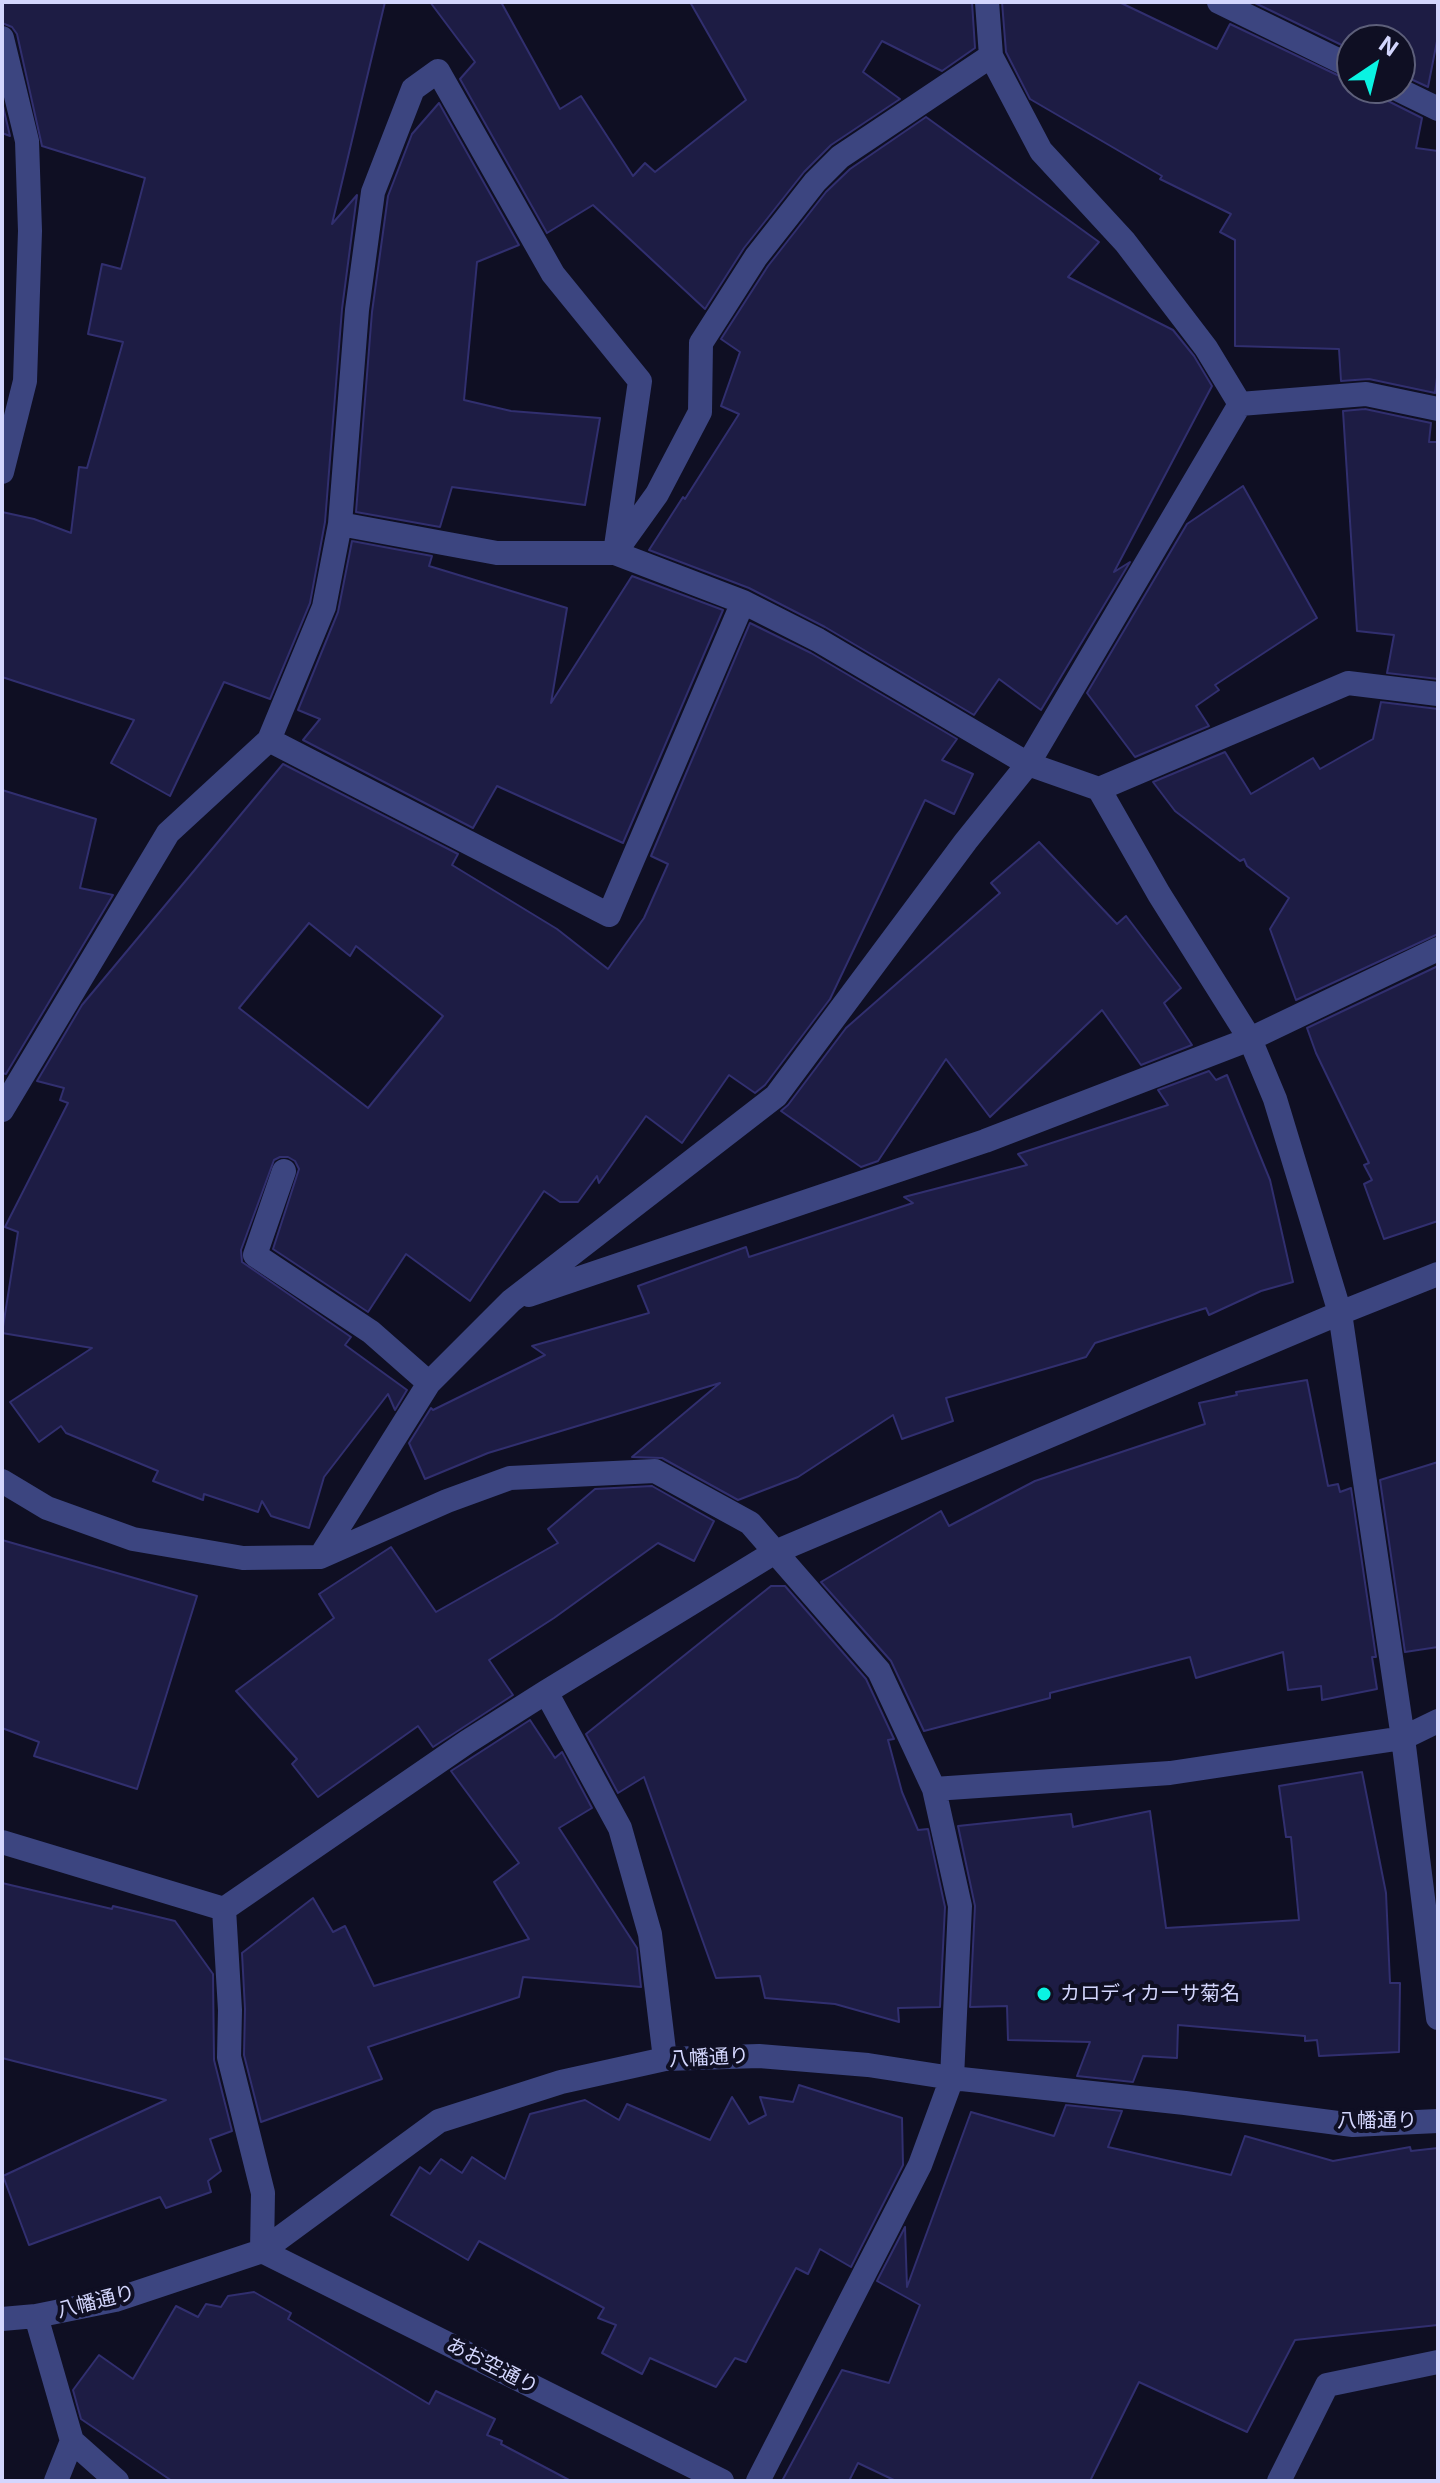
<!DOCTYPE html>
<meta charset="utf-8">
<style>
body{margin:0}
#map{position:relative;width:1440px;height:2483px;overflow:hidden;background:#0f0f23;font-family:Inter,sans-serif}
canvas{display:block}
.frame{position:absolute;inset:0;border:4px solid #d3d6fd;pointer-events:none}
.north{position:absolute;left:1336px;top:24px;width:80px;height:80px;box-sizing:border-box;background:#0f0f23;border:2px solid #5d5f7a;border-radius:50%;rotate:35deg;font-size:22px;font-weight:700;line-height:32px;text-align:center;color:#d3d6fd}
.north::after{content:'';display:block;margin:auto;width:28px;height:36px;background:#0af3e2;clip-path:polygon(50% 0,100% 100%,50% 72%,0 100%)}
</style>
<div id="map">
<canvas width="1440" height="2483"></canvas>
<div class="frame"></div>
<div class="north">N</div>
</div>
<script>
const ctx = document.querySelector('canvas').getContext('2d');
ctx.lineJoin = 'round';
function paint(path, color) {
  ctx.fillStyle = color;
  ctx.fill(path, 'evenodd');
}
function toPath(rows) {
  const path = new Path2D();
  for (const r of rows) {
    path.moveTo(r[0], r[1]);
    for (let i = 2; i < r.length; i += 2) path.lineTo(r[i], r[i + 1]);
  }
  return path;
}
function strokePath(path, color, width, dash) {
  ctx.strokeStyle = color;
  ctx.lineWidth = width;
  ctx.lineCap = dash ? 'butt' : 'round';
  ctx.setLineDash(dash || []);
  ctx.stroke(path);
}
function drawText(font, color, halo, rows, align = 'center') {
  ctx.font = font + ' Inter,"Noto Sans JP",sans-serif';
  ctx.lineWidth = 8;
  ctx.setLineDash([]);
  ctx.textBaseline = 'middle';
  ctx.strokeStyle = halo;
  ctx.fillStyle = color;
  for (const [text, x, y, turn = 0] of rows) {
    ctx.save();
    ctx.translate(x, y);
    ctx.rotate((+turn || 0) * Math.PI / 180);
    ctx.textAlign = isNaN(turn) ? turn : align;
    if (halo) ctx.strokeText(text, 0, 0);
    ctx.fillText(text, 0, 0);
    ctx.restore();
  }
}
const building = toPath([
 [2,2,385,2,332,224,357,195,342,309,325,522,310,603,270,699,224,682,170,796,111,763,134,720,2,677,2,512,34,519,71,533,79,467,87,468,123,342,88,334,102,264,121,269,145,178,42,146,17,34,12,27,2,23,2,2],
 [430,2,501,2,560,109,581,96,633,176,645,163,655,172,746,100,690,2,972,2,975,48,942,71,882,41,863,72,900,99,831,145,804,172,744,248,705,309,593,205,547,233,460,79,475,62,430,2],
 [1002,2,1119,2,1217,49,1230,24,1352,82,1352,88,1380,88,1382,96,1388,101,1422,118,1416,148,1438,151,1438,370,1435,393,1369,379,1341,381,1339,349,1235,346,1235,240,1220,232,1231,214,1160,179,1162,176,1030,99,1006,52,1002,2],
 [1253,2,1438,2,1438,36,1428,87,1400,74,1400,40,1352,40,1352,50,1253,2],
 [2,102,10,136,2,133,2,102],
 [439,103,519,245,477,262,464,400,511,411,600,418,585,505,452,487,440,527,356,512,372,312,388,196,412,134,439,103],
 [926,117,1099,242,1068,277,1173,330,1194,356,1212,386,1114,572,1130,562,1041,710,999,679,974,715,825,627,749,588,649,550,683,497,685,499,739,414,721,406,740,352,721,339,768,266,826,192,850,169,926,117],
 [1365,409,1431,423,1429,442,1438,442,1438,679,1387,673,1394,635,1357,631,1343,411,1365,409],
 [1243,486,1317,618,1215,685,1219,690,1196,706,1209,726,1135,757,1087,693,1187,524,1243,486],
 [352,541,432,556,429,566,567,608,551,703,632,576,723,610,623,843,497,786,473,828,303,740,320,719,298,710,338,612,352,541],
 [750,623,811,653,957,739,942,760,973,774,954,814,925,800,830,999,765,1085,755,1093,729,1075,682,1143,646,1116,599,1183,597,1176,578,1202,560,1202,544,1191,470,1301,406,1254,368,1312,273,1249,299,1169,295,1161,288,1157,280,1157,274,1160,241,1250,242,1262,351,1337,345,1345,407,1390,395,1410,388,1394,324,1477,309,1528,271,1516,262,1501,258,1512,204,1494,203,1500,153,1481,158,1471,66,1433,61,1426,39,1442,10,1402,92,1348,2,1333,18,1232,5,1227,68,1103,60,1100,64,1088,37,1081,82,1005,283,764,458,854,452,865,557,929,608,969,644,918,668,864,651,856,750,623],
 [309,923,350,956,356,946,443,1016,368,1108,239,1008,309,923],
 [1381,702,1438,709,1438,934,1296,1000,1270,929,1289,898,1247,866,1244,859,1240,861,1175,811,1153,782,1225,752,1251,794,1313,758,1320,769,1373,739,1381,702],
 [2,790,96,819,80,888,113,895,6,1074,2,1073,2,790],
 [1039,842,1117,924,1126,916,1181,988,1164,1003,1192,1045,1141,1065,1102,1010,990,1117,946,1059,878,1161,861,1167,781,1111,788,1105,846,1028,1000,893,991,883,1039,842],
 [1438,966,1438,1221,1384,1239,1364,1184,1372,1180,1364,1165,1369,1163,1316,1053,1307,1028,1438,966],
 [1209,1071,1216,1080,1227,1075,1270,1180,1293,1282,1261,1291,1209,1315,1206,1308,1095,1343,1086,1357,946,1398,953,1421,902,1439,893,1415,798,1477,738,1500,662,1458,632,1457,720,1383,488,1453,425,1479,409,1443,431,1408,433,1410,545,1355,532,1346,649,1313,638,1286,746,1247,749,1257,913,1203,904,1197,1027,1165,1018,1154,1168,1105,1158,1090,1209,1071],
 [1307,1380,1328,1486,1338,1484,1340,1492,1351,1488,1376,1657,1372,1657,1377,1689,1322,1700,1321,1686,1288,1690,1283,1652,1196,1678,1190,1657,1050,1693,1050,1698,924,1731,891,1661,821,1582,941,1511,949,1526,1035,1481,1205,1424,1199,1403,1237,1395,1236,1392,1307,1380],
 [1438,1462,1438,1647,1405,1652,1380,1480,1438,1462],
 [652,1486,714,1521,694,1561,658,1543,554,1618,489,1660,513,1695,433,1747,418,1726,318,1797,292,1764,297,1759,236,1691,334,1618,319,1594,391,1547,436,1612,558,1543,548,1529,595,1489,652,1486],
 [2,1540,197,1596,137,1789,34,1756,39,1742,2,1728,2,1540],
 [771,1586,785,1586,866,1679,894,1739,888,1740,902,1792,918,1830,928,1829,945,1907,940,2007,898,2008,899,2022,835,2004,765,1998,760,1976,716,1978,644,1777,618,1793,586,1734,771,1586],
 [530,1720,555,1758,562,1752,592,1808,559,1828,637,1948,641,1987,523,1977,519,1997,368,2047,382,2079,261,2122,244,2055,245,2009,242,1953,313,1898,333,1932,345,1926,374,1986,529,1939,494,1882,519,1863,451,1771,530,1720],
 [1362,1772,1386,1893,1390,1983,1400,1983,1399,2052,1319,2056,1317,2040,1305,2041,1305,2036,1178,2025,1177,2058,1143,2056,1133,2082,1077,2076,1090,2042,1008,2040,1007,2006,970,2007,975,1906,958,1826,1071,1814,1073,1827,1150,1811,1166,1928,1299,1920,1291,1837,1286,1837,1279,1786,1362,1772],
 [2,1883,112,1909,113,1906,175,1921,213,1974,214,2060,232,2131,210,2139,221,2171,208,2181,211,2192,166,2208,160,2197,29,2245,3,2176,166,2100,2,2058,2,1883],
 [799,2085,902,2118,903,2165,851,2267,820,2249,808,2274,796,2268,746,2362,735,2358,716,2387,650,2358,642,2374,602,2353,616,2325,598,2318,604,2308,479,2241,468,2260,391,2215,420,2167,430,2174,441,2159,462,2173,472,2157,505,2179,530,2114,585,2100,619,2120,627,2104,710,2140,732,2097,749,2124,766,2115,760,2097,793,2102,799,2085],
 [1066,2105,1122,2111,1108,2147,1231,2175,1245,2136,1333,2161,1410,2147,1411,2151,1438,2148,1438,2325,1295,2340,1247,2432,1139,2382,1090,2481,896,2481,858,2463,849,2481,782,2481,842,2370,889,2383,920,2305,877,2281,905,2227,907,2287,971,2112,1054,2136,1066,2105],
 [254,2292,291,2313,288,2319,429,2404,436,2391,495,2419,487,2435,502,2441,501,2444,571,2481,172,2481,81,2419,73,2390,99,2355,133,2379,176,2306,198,2317,206,2304,221,2307,228,2296,254,2292]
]);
paint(building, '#1d1c44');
strokePath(building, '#312f6f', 2);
strokePath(toPath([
 [987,2,991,56,1041,151,1125,242,1206,348,1240,404],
 [1219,2,1352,67],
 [2,38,27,141,30,231,25,381,2,472],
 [1395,88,1438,109],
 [1240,404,1366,394,1438,409],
 [340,524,497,553,615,553,743,602,818,640,1028,764,1099,789,1159,894,1250,1039,1275,1099,1340,1313,1403,1738,1438,2018],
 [619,547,657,494,700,412,701,343,756,257,815,182,840,157,991,56],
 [269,740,609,915,743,602],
 [1099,789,1348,683,1438,694],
 [2,1110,168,833,269,740,324,607,340,524,357,310,373,192,413,89,438,71,553,274,640,381,615,553],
 [284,1171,255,1255,371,1332,429,1383],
 [529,1295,985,1141,1250,1039,1438,949],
 [2,1481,47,1508,133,1539,243,1558,320,1557,447,1501,510,1478,655,1471,750,1523,879,1671,934,1789,960,1906,952,2078,920,2165,758,2481],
 [320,1557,429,1383,511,1301,776,1096,966,841,1028,764,1240,404],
 [546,1692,620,1828,650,1934,665,2059],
 [934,1789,1170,1773,1403,1738,1438,1721],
 [2,1842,224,1909],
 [224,1909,467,1742,546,1692,775,1552,1340,1313,1438,1274],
 [224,1909,230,2010,229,2057,263,2193,262,2251,722,2481],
 [36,2316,72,2441,56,2481],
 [2,2319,36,2316,115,2300,262,2251,439,2121,561,2082,665,2059,759,2056,868,2065,952,2078,1185,2103,1353,2125,1438,2121],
 [72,2441,117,2481],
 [1279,2481,1327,2385,1438,2362]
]), '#3c4580', 24);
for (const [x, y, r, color] of [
 [1044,1994,8,"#0af3e2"]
]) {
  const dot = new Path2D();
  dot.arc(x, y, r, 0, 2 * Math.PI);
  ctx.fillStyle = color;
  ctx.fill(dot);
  strokePath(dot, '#0f0f23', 3);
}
drawText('20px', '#d3d6fd', '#0f0f23', [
 ["カロディカーサ菊名",1060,1994]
], 'left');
drawText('20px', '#d3d6fd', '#0f0f23', [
 ["八幡通り",709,2058,-3],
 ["八幡通り",1377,2121],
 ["八幡通り",96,2302,-14],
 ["あお空通り",492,2366,27]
]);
</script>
